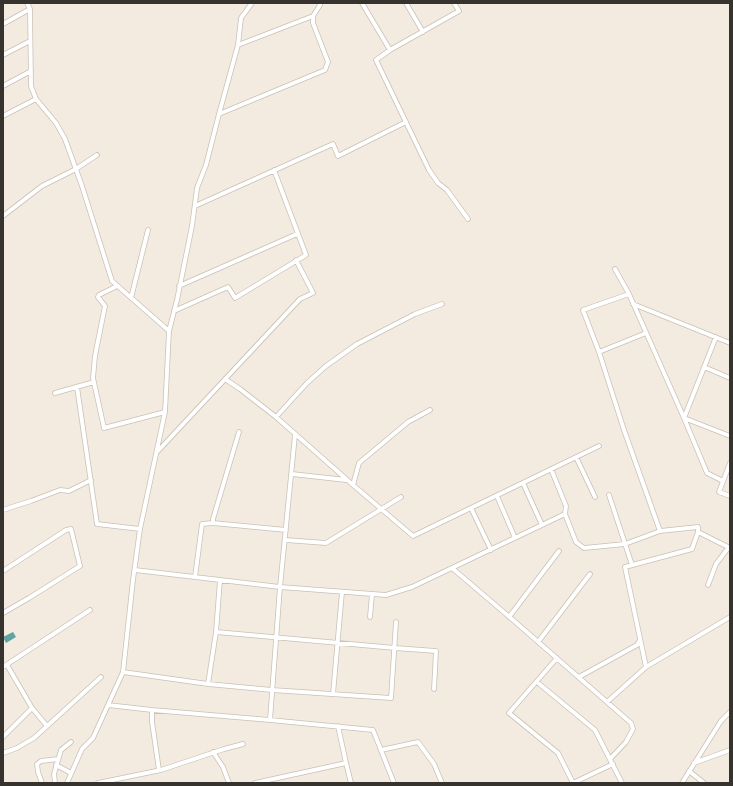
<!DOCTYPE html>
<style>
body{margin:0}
#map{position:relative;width:733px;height:786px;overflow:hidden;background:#f3eae0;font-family:"Source Serif 4",serif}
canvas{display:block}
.frame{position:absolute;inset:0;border:4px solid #36322e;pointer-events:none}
</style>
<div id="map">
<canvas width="733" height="786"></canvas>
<div class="frame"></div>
</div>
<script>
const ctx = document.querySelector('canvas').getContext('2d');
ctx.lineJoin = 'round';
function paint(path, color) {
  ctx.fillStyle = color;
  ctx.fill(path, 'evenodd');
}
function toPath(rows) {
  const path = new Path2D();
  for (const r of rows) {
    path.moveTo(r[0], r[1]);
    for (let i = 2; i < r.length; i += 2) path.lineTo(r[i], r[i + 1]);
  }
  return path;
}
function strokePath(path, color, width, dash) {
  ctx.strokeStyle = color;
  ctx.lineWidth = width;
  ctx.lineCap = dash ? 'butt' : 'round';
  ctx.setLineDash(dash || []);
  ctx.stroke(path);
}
paint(toPath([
 [13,632,16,637,6,643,3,637]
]), '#5fa3a3');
const minor = toPath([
 [27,3,30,9,31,86,36,99,56,123,65,139,82,186,112,281,169,331],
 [362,3,390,50],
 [406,3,423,32],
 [454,3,459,11,390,50,376,60,429,170,438,183,447,190,468,219],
 [3,24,30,9],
 [238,45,313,16,320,5,319,3],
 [3,55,30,41],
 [3,86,31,71],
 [219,114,325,70,328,62,313,23,313,16],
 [3,116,36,99],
 [195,206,333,144,338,156,406,122],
 [3,216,42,186,76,169,97,155],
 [615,269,629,294,684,418,707,473,723,481],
 [117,286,99,295,98,297,105,306,95,356,93,378,104,428,165,412],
 [179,286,297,234],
 [131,298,148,230],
 [633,304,730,343],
 [174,311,228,287,235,298,306,255,274,170],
 [646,333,599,352,624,430,660,531],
 [716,337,684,418,730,436],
 [599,352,583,310,629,294],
 [704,367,730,378],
 [225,379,240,389,276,417,353,485,413,536,599,446],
 [77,387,97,524,140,529],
 [55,393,94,382],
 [276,417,307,383,326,366,357,344,415,314,442,304],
 [157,452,300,299,313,293,296,260],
 [576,457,595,497],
 [730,463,719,492,730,496],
 [292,474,346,480],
 [523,483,542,525],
 [353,485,359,463,408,422,430,410],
 [609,495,632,565],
 [497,496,515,538],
 [471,508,491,550],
 [3,510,15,506,31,501,60,490,69,491,91,480],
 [565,514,576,542,584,548,625,544,660,531,698,527,698,532,730,548],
 [213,523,213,519,239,432],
 [285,540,326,543,401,497],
 [452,568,513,620,631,723,633,729,626,742,610,759],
 [135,570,280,587,386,595,412,587,565,514,566,506,551,469],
 [3,571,66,530,71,529,80,566,29,598,3,613],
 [195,577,202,524,213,523,286,530],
 [708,585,716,564,729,547],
 [370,617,372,594],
 [509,617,559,551],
 [216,632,395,648,436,651,434,689],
 [538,642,590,574],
 [557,658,509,713,558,753,573,783],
 [7,665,32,708],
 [3,667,90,610],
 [646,667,625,567,692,549,698,532],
 [123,672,208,684,272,690,391,698,396,622],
 [579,677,637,645,640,640],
 [537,682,595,730,622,783],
 [208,684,216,632,220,580],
 [333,694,342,592],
 [607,702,646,667,730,617],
 [108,705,152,710,270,720,373,730,394,783],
 [152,710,152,722,159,770],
 [270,720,280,587,295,435],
 [338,726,346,763,351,783],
 [3,737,32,708,47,726],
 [381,750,418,742,434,764,442,783],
 [213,752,223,767,229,783],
 [3,753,17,748,34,738,101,677],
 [694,763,730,750],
 [56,765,71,773],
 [689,771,704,783],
 [42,783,38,772,37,764,41,761,58,759],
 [55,783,54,774,61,750,71,742],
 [67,783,82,749,93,738,123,672,133,580,140,529,165,412,169,331,177,300,192,226,197,188,206,165,219,114,238,45,241,18,252,3],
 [98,783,161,770,224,749,243,744],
 [255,783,346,763],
 [573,783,613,764],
 [682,783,721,721,730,712]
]);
strokePath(minor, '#c9c0b6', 5.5);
strokePath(minor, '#fff', 4);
</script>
